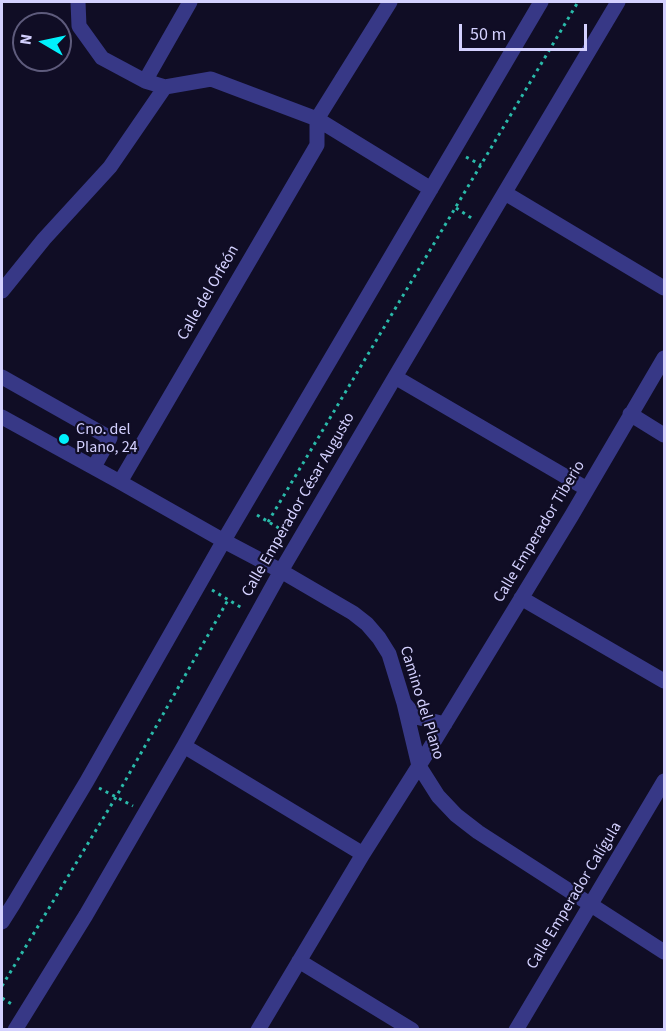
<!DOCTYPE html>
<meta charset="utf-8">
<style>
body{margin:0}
#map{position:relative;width:666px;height:1031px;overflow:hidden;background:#100d25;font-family:"Source Sans 3",sans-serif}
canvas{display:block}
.frame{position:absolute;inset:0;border:3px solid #d4d1ff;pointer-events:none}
.north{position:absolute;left:12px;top:12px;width:60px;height:60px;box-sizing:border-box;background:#100d25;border:2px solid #5e5b7c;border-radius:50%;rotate:279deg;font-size:16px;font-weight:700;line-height:24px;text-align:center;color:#d4d1ff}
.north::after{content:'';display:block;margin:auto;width:21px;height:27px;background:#00f1fc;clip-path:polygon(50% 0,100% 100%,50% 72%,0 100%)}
.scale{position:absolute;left:459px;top:24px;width:128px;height:27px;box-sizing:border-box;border:3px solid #d4d1ff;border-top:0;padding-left:8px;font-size:18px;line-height:21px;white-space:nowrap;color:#d4d1ff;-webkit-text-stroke:4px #100d25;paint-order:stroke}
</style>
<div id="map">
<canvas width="666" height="1031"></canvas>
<div class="frame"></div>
<div class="north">N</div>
<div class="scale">50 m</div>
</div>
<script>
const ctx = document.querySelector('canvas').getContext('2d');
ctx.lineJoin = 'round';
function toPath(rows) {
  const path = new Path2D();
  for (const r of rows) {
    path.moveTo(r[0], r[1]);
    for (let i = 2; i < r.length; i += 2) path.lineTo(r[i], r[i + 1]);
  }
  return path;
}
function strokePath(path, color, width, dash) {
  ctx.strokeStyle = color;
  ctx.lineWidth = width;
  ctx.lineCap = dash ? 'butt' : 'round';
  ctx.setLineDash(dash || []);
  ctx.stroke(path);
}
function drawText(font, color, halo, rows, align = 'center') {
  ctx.font = font + ' "Source Sans 3",sans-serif';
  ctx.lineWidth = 4.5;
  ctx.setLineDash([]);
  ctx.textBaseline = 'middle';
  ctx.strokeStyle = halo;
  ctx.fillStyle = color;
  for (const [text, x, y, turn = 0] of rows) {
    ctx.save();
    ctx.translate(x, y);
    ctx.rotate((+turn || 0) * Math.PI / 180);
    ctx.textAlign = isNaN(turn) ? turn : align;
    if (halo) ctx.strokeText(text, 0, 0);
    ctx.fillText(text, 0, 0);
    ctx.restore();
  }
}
strokePath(toPath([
 [466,157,481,165],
 [456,208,473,219],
 [257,515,287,533],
 [268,522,578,2],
 [212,590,242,608],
 [99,788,133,806],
 [2,986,116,797,228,600],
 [2,998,13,1005]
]), '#2abaaa', 3, [3, 4.5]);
strokePath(toPath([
 [78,2,79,26,102,58,145,81,165,87,211,79,317,119,431,189],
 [145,81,190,2],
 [317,119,390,2],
 [505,193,664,288],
 [2,291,44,239,110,167,165,87],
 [2,377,110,438,94,467],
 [395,377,587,489],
 [630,414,664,435],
 [2,417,120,482,224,541,281,571,353,613,367,624,379,638,389,654,404,703,419,766,438,796,456,815,478,832,664,952],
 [120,482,317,145,317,119],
 [521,598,664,681],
 [404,703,416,717,445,724],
 [184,746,363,854],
 [2,922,14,903,87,781,227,535,541,2],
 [299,961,412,1030],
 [15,1030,86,915,184,746,281,571,395,377,618,2],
 [258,1030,363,854,427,753,572,515,664,358],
 [516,1030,664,781]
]), '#373886', 15);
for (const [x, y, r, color] of [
 [64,439,6,"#00f1fc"]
]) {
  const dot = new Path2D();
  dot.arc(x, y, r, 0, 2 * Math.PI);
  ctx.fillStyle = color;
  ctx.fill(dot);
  strokePath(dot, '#100d25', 2);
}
drawText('16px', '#d4d1ff', '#100d25', [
 ["Calle del Orfeón",209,293,-60],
 ["Calle Emperador César Augusto",299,505,-60],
 ["Calle Emperador Tiberio",540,532,-59],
 ["Camino del Plano",421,703,73],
 ["Calle Emperador Calígula",575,896,-59]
]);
drawText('16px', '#d4d1ff', '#100d25', [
 ["Cno. del",76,430],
 ["Plano, 24",76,448]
], 'left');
</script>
